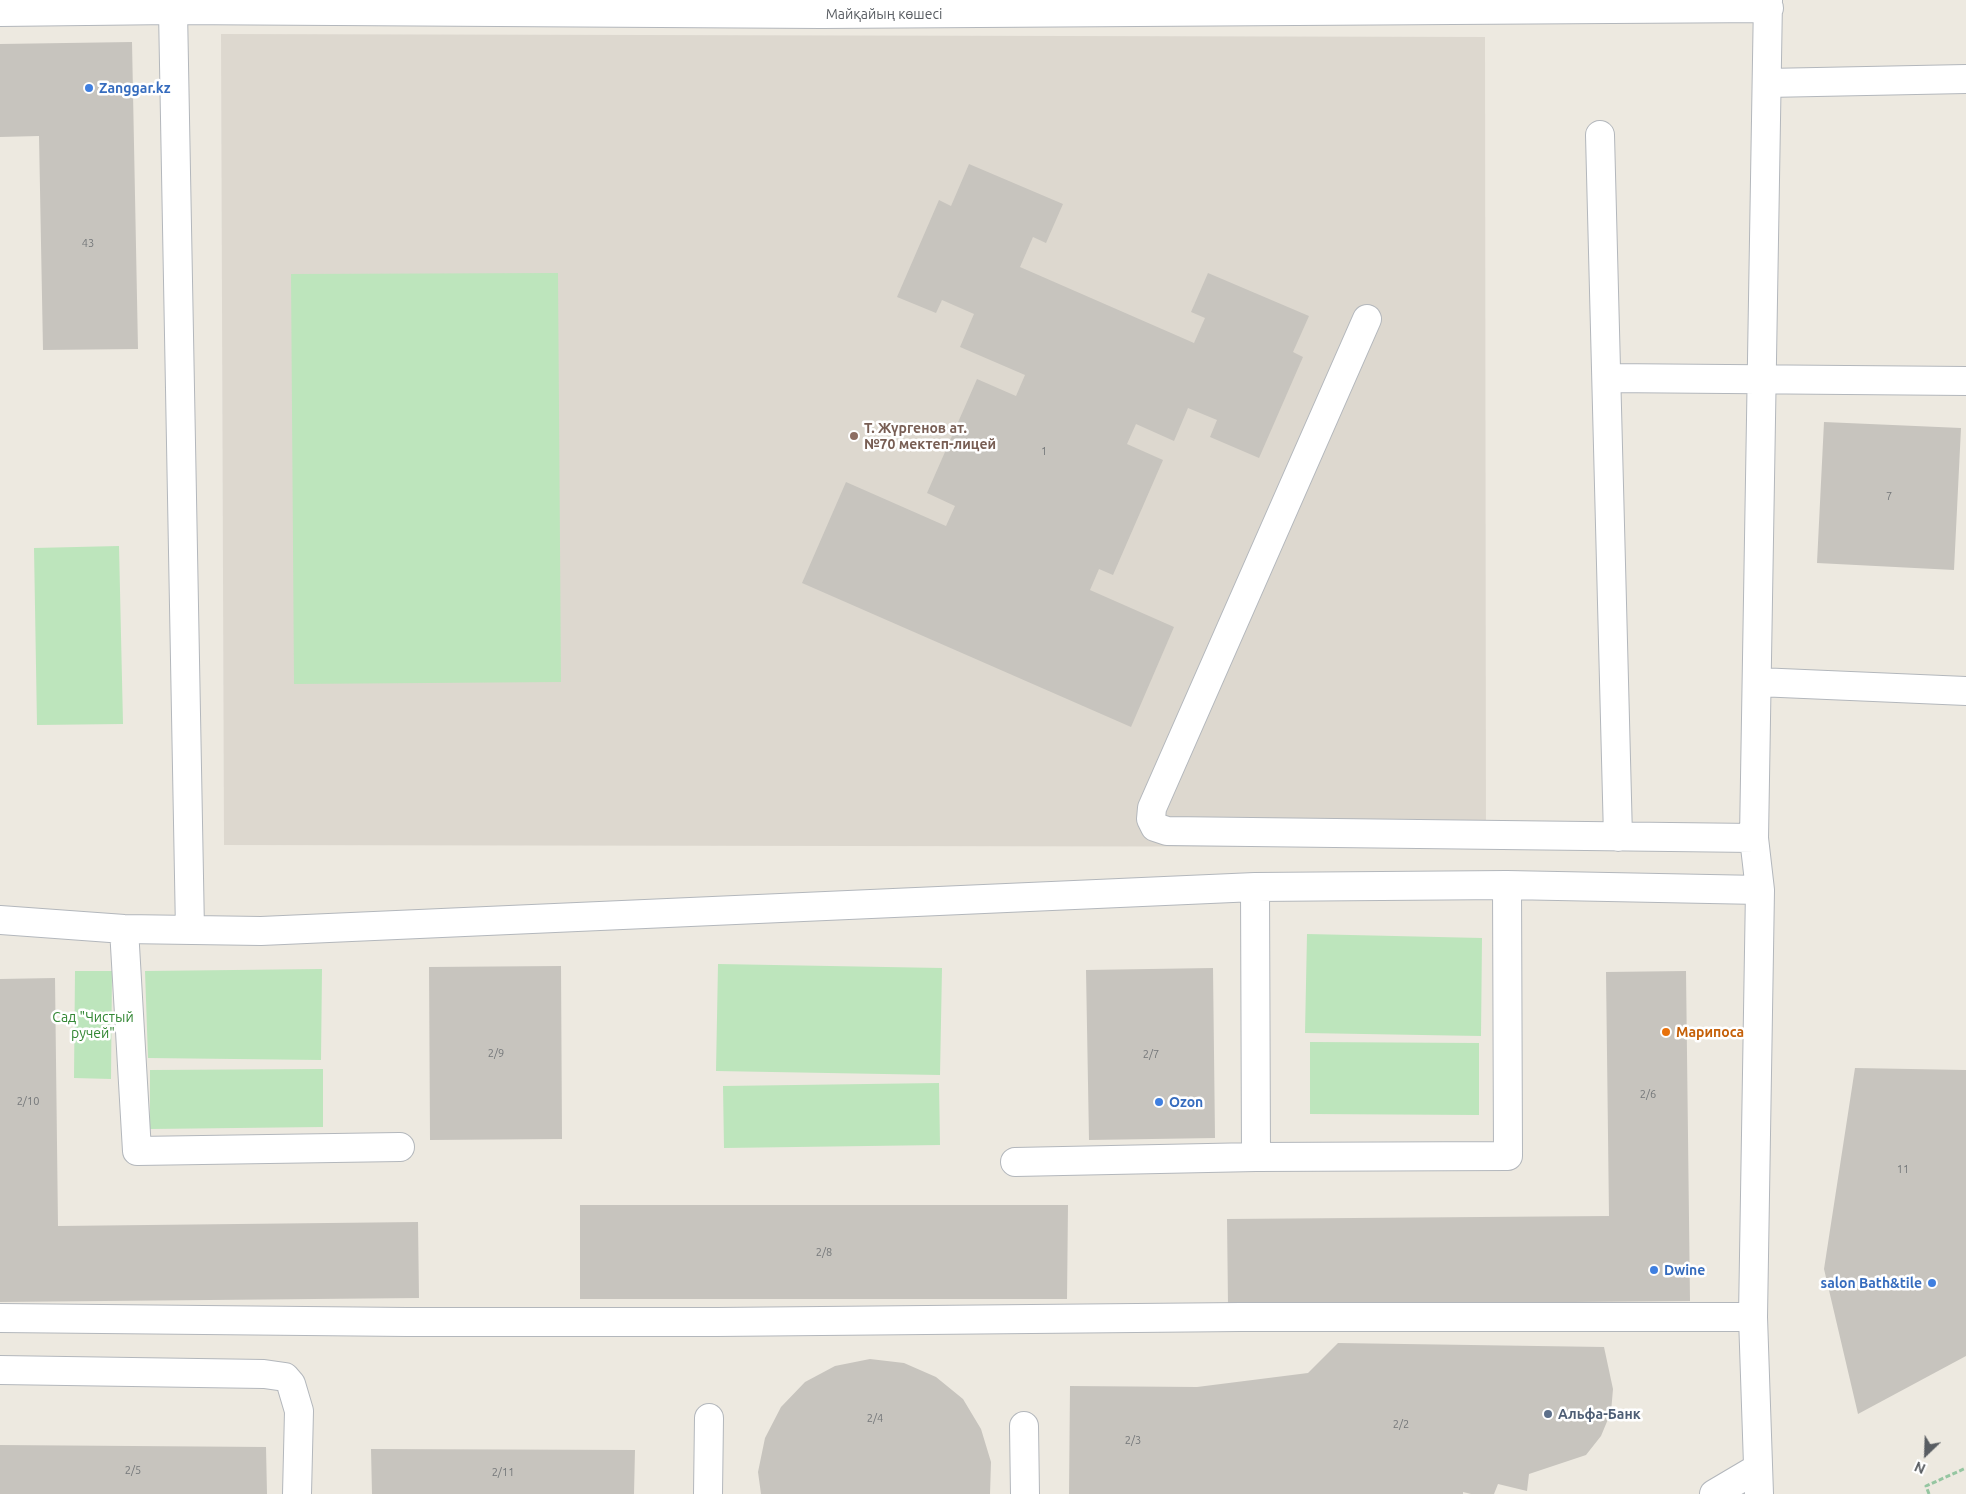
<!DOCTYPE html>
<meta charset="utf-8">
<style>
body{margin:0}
#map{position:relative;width:1966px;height:1494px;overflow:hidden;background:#ede9e0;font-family:Ubuntu,sans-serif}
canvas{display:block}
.north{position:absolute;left:1901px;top:1429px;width:50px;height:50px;-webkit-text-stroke:4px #fff;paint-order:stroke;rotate:204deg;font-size:14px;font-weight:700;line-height:20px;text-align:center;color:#595d62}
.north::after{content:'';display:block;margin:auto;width:18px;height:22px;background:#595d62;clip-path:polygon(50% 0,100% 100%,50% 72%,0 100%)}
</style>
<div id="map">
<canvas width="1966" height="1494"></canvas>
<div class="north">N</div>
</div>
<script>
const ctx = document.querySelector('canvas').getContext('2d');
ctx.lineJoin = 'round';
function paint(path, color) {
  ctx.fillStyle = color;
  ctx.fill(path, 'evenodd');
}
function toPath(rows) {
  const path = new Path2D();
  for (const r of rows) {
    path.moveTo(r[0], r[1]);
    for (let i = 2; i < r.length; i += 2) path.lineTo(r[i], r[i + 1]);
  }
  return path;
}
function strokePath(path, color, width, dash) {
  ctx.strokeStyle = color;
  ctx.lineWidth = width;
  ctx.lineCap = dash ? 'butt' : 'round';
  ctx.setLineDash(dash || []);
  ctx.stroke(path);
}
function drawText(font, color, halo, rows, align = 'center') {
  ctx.font = font + ' Ubuntu,sans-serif';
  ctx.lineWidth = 5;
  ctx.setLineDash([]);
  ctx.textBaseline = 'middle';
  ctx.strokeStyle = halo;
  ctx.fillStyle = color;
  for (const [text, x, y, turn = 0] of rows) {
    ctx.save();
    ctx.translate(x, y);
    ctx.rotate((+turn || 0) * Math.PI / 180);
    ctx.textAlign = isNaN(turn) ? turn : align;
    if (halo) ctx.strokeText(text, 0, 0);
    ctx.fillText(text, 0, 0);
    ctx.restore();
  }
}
paint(toPath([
 [221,34,1485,37,1486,847,224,845]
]), '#ddd8cf');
paint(toPath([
 [558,273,561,682,294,684,291,274],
 [119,546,123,724,37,725,34,548],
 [1307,934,1482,938,1481,1036,1305,1033],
 [718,964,942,968,940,1075,716,1071],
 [322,969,321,1060,148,1058,145,971],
 [75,971,112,971,111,1079,74,1078],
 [1310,1042,1479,1043,1479,1115,1310,1114],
 [323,1069,323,1127,150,1129,150,1070],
 [939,1083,940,1145,724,1148,723,1086]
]), '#bde5bc');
paint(toPath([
 [132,42,138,349,43,350,39,136,0,137,0,44],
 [969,164,1063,204,1046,243,1033,237,1020,267,1194,343,1205,318,1191,312,1208,273,1309,316,1293,352,1303,357,1259,458,1210,437,1217,420,1188,408,1174,441,1136,424,1127,444,1163,460,1113,575,1099,569,1090,590,1174,627,1131,727,802,583,846,482,946,526,955,506,927,493,977,379,1016,396,1025,375,960,347,974,314,942,300,936,313,897,297,939,200,951,206],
 [1824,422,1961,428,1954,570,1817,563],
 [561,966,562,1139,430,1140,429,967],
 [1213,968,1215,1138,1089,1140,1086,970],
 [1686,971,1690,1301,1228,1305,1227,1219,1609,1216,1606,972],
 [55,978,58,1226,418,1222,419,1298,0,1302,0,979],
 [1855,1068,1966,1070,1966,1356,1858,1414,1824,1269],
 [580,1205,1068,1205,1067,1299,580,1299],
 [1338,1343,1604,1347,1613,1389,1611,1412,1601,1436,1586,1455,1529,1474,1527,1491,1498,1484,1494,1494,1471,1494,1463,1492,1463,1494,1069,1494,1070,1386,1197,1387,1308,1373],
 [870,1359,904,1363,936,1377,963,1399,981,1429,991,1462,990,1494,761,1494,758,1472,765,1438,781,1407,805,1382,835,1366],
 [0,1445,266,1447,267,1494,0,1494],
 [371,1449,635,1450,634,1494,372,1494]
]), '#c7c4be');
const minor = toPath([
 [173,10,190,930],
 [0,12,173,10,822,14,1769,8],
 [1767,83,1966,79],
 [1600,135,1618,837],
 [1367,319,1152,808,1151,819,1155,827,1167,831,1754,838],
 [1607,378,1966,381],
 [1758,682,1966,691],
 [1255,887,1256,1157,1508,1156,1507,885],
 [0,920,124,929,261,931,1255,887,1507,885,1760,890],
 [124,929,137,1151,400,1147],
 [1015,1162,1256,1157],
 [0,1318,407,1322,717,1322,1241,1317,1753,1317],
 [0,1370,264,1374,285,1377,291,1384,299,1411,297,1494],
 [1024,1426,1025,1494],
 [708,1494,709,1418],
 [1714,1494,1758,1468],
 [1759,1494,1753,1317,1760,890,1754,838,1768,0]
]);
strokePath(minor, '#b3b7bc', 30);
strokePath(toPath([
 [1929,1494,1926,1486,1966,1468]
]), '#95c6a1', 3, [5, 2.5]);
strokePath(minor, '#fff', 28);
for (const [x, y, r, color] of [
 [89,88,5,"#3f7fe0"],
 [854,436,5,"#8d6e63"],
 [1666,1032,5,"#e8710a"],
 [1159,1102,5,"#3f7fe0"],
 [1654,1270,5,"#3f7fe0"],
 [1932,1283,5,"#3f7fe0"],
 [1548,1414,5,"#5c6f8a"]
]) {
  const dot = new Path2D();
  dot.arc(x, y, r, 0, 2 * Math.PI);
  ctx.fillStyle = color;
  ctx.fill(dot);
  strokePath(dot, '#fff', 2);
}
drawText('11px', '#747779', null, [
 ["43",88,243],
 ["1",1044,451],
 ["7",1889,496],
 ["2/9",496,1053],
 ["2/7",1151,1054],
 ["2/6",1648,1094],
 ["2/10",28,1101],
 ["11",1903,1169],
 ["2/8",824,1252],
 ["2/4",875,1418],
 ["2/2",1401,1424],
 ["2/3",1133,1440],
 ["2/5",133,1470],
 ["2/11",503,1472]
]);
drawText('14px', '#595d62', '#fff', [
 ["Майқайың көшесі",884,14]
]);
drawText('bold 14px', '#366cbe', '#fff', [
 ["Zanggar.kz",99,88],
 ["Ozon",1169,1102],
 ["Dwine",1664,1270],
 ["salon Bath&tile",1922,1283,"right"]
], 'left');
drawText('bold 14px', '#785e54', '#fff', [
 ["Т. Жүргенов ат.",864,428],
 ["№70 мектеп-лицей",864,444]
], 'left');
drawText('14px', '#338734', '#fff', [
 ["Сад \"Чистый",93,1017],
 ["ручей\"",93,1033]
]);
drawText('bold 14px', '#c56008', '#fff', [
 ["Марипоса",1676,1032]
], 'left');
drawText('bold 14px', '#4e5e75', '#fff', [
 ["Альфа-Банк",1558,1414]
], 'left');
</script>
